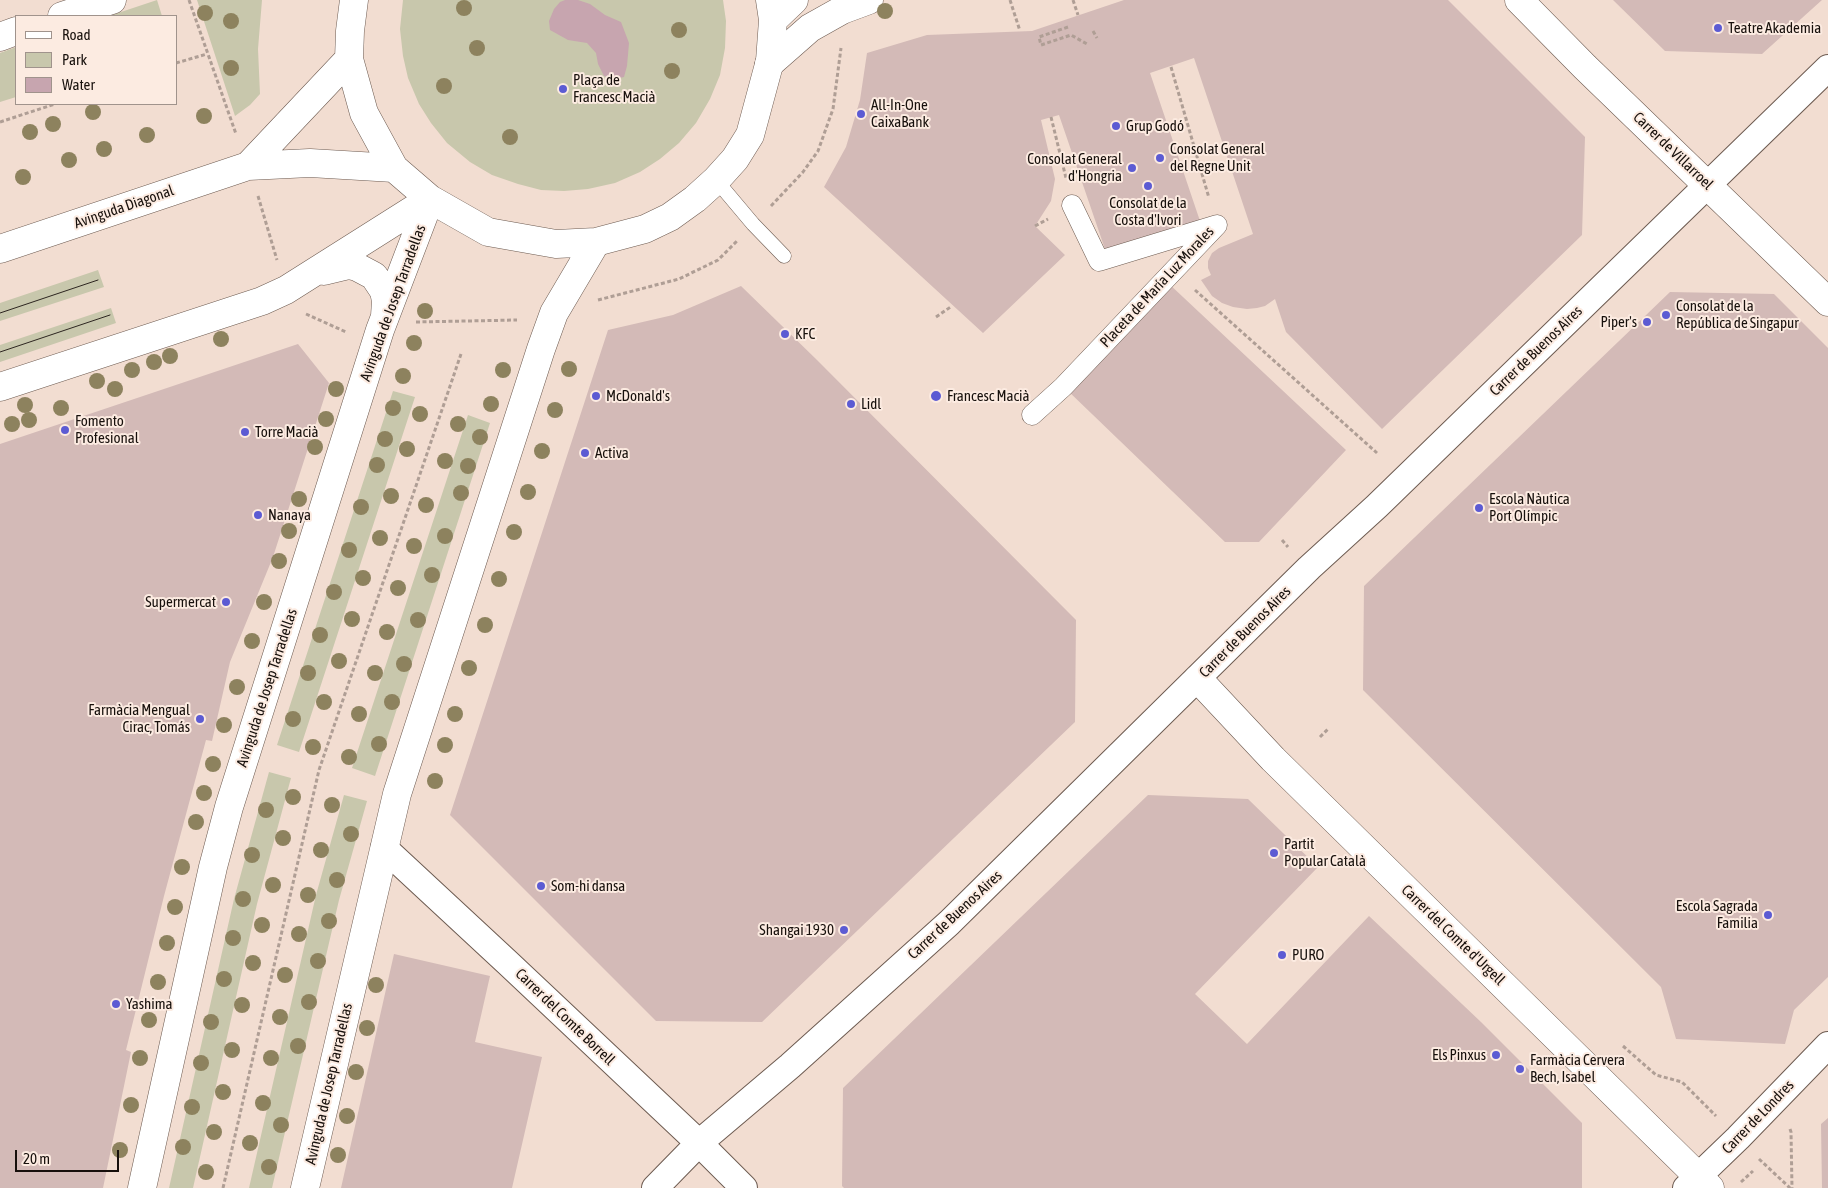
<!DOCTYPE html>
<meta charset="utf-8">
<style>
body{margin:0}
#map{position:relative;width:1828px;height:1188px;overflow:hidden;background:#f2ddd1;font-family:"Asap Condensed",sans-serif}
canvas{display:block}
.legend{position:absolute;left:15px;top:15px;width:162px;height:90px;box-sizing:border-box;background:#fcebe1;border:1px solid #a0938c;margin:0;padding:6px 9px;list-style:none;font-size:15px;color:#17100c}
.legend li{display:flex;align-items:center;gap:10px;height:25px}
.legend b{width:25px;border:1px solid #a0938c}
.scale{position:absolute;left:15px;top:1150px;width:104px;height:22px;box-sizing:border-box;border:2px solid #17100c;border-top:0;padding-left:6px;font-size:15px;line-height:18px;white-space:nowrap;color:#17100c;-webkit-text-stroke:4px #fcebe1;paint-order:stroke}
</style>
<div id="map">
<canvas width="1828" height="1188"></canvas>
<ul class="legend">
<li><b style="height:6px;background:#fff"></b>Road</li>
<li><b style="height:14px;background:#c8c7ac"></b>Park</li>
<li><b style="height:14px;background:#c7a5af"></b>Water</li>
</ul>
<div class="scale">20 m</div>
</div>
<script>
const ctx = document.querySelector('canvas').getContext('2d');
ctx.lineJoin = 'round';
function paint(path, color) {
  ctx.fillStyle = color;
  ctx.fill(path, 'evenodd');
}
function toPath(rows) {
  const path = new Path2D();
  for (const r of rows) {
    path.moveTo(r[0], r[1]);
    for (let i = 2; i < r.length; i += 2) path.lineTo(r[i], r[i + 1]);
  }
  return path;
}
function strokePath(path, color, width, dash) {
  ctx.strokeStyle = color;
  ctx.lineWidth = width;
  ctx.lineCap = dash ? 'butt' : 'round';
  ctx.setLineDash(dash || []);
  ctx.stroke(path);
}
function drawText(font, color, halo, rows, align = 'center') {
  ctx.font = font + ' "Asap Condensed",sans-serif';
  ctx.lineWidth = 4;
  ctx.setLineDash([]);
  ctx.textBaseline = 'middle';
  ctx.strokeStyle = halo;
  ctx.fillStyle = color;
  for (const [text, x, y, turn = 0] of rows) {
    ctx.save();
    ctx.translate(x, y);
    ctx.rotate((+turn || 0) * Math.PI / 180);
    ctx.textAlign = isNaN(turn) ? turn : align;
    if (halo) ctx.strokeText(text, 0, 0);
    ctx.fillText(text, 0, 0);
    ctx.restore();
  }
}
paint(toPath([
 [157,0,162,16,109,16],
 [197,0,262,0,258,49,260,94,250,105,235,116],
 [403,0,723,0,726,21,725,48,720,75,710,99,696,123,679,143,660,159,640,172,615,183,588,189,564,191,541,190,518,184,492,175,470,162,447,143,431,123,419,104,408,78,403,56,400,29],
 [16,47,16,97,0,102,0,53],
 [98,270,104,287,0,321,0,303],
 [111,308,116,323,0,362,0,345],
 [393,391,415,397,299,752,277,745],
 [468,415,490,423,375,776,352,768],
 [269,772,291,778,257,904,193,1188,169,1188,234,899],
 [344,795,367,801,339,900,272,1188,249,1188,316,895]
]), '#c8c7ac');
paint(toPath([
 [565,0,578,0,590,4,605,15,621,22,629,43,627,66,624,77,615,79,604,76,598,64,596,53,587,43,568,40,550,30,549,21,554,9,560,2]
]), '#c7a5af');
paint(toPath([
 [1124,0,1448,0,1585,137,1582,235,1382,429,1286,332,1275,299,1265,306,1257,308,1247,309,1233,307,1222,303,1212,296,1201,280,1211,275,1208,268,1208,261,1212,253,1219,248,1253,234,1194,58,1150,73,1200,221,1106,252,1059,115,1041,120,1055,179,1051,201,1035,226,1065,255,983,333,824,187,846,147,860,100,867,53,927,35,1032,31],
 [1613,0,1822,0,1762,54,1665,51],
 [1167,282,1346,450,1259,542,1225,542,1066,389],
 [741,286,817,360,1076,620,1075,722,762,1022,656,1021,450,815,608,330,673,315],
 [1670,292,1774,294,1828,348,1828,977,1794,1010,1785,1044,1676,1039,1661,987,1363,690,1364,586],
 [298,344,329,383,273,557,230,662,212,741,206,740,164,896,126,1050,131,1052,103,1188,0,1188,0,444],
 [1148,795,1248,799,1318,867,1195,994,1247,1044,1369,916,1481,1022,1582,1123,1582,1188,844,1188,842,1186,843,1088],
 [394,954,490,976,475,1042,542,1057,512,1188,341,1188],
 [1828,1118,1828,1188,1822,1188,1821,1124]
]), '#d3bab7');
const service = toPath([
 [716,180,753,224,784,256]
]);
const pedestrian = toPath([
 [1032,415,1063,387,1217,225,1099,261,1072,205]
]);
const minor = toPath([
 [384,848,509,964,699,1143,744,1188],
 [655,1188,699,1143,790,1066,949,923,1309,568,1377,506,1828,68],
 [1686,1188,1738,1138,1828,1045]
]);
const tertiary = toPath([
 [1519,0,1585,67,1828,302],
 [769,64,810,28,842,10,869,0]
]);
const secondary = toPath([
 [354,0,350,31,349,59,364,113,394,168,430,199,488,232,556,244,596,242,645,229,670,217,695,199,716,180,735,159,750,135,770,61,773,20,770,0],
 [62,16,112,0],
 [773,20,794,0],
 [0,37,16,31],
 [248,166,349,59],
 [0,249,248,166,310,163,394,168],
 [324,271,349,265,357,267,374,276,384,291,386,301,385,316],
 [0,387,262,301,286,290,430,199],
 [1198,679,1273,759,1710,1188],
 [142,1188,213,867,229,807,380,330,430,199],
 [305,1188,397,794,541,349,554,313,596,242]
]);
strokePath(service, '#6d5b51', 15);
strokePath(pedestrian, '#6d5b51', 21);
strokePath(minor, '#6d5b51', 28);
strokePath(tertiary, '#6d5b51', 29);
strokePath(secondary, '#6d5b51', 29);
strokePath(toPath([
 [189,0,236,134],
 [1010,0,1020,31],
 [1073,0,1078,15],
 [1068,27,1039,37,1041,45,1071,35,1087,44],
 [1093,31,1097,38],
 [176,63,207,54],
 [1171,67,1209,198],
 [1051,117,1066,178],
 [0,122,55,104],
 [258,196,277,260],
 [771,206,803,172,818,151,833,109,841,48],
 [1035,226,1048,219],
 [1195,290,1377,453],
 [598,300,679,279,718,260,737,241],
 [306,314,346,332],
 [936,317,952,306],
 [416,322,517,320],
 [1282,540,1288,547],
 [1320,737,1329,728],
 [1623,1046,1656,1075,1682,1082,1716,1116],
 [1790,1129,1791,1132,1792,1188],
 [1759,1159,1790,1188],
 [1741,1182,1753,1171],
 [223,1188,319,770,461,354]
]), '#af9e95', 3, [4, 2.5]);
strokePath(service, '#fff', 14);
strokePath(pedestrian, '#fff', 20);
strokePath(minor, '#fff', 26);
strokePath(tertiary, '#fff', 28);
strokePath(secondary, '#fff', 28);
strokePath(toPath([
 [0,313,98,280],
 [0,352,110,315]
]), '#2d2520', 1);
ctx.fillStyle = '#8d825e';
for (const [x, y] of [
 [464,8],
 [885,11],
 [205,13],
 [231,21],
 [679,30],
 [477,48],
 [231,68],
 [672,71],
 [444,86],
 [93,112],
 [204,116],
 [53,124],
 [30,132],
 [147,135],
 [510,137],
 [104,149],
 [69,160],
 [23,177],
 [425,311],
 [221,339],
 [414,343],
 [170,356],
 [154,362],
 [569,369],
 [132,370],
 [503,370],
 [403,376],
 [97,381],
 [115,389],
 [336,389],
 [491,404],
 [25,405],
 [61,408],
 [393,408],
 [555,410],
 [420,414],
 [326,419],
 [29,420],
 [12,424],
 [458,424],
 [480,437],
 [385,439],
 [315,447],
 [407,449],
 [542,451],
 [445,461],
 [377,465],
 [468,466],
 [528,492],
 [461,493],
 [391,496],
 [299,499],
 [426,505],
 [361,507],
 [289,531],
 [514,532],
 [445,536],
 [380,538],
 [414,546],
 [349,550],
 [279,561],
 [432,575],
 [363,578],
 [499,579],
 [398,588],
 [334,592],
 [264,602],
 [352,619],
 [418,620],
 [485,625],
 [387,632],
 [320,635],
 [252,641],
 [339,661],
 [404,664],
 [469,668],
 [308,673],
 [375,673],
 [237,687],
 [324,702],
 [392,702],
 [359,714],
 [455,714],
 [293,719],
 [224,725],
 [379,744],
 [445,745],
 [313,747],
 [349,757],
 [213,764],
 [435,781],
 [204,793],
 [293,797],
 [332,805],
 [266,810],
 [196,822],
 [351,834],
 [283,838],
 [321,850],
 [252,855],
 [182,867],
 [337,880],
 [273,885],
 [308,895],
 [243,899],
 [175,907],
 [329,921],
 [262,925],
 [299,934],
 [233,938],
 [167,943],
 [318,961],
 [253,963],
 [285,975],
 [224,979],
 [158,982],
 [376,985],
 [309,1002],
 [242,1005],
 [280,1017],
 [149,1020],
 [211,1022],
 [367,1028],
 [298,1046],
 [232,1050],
 [140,1058],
 [271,1058],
 [201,1063],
 [356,1072],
 [223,1092],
 [263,1103],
 [131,1105],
 [192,1107],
 [347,1116],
 [281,1125],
 [214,1132],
 [250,1143],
 [183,1147],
 [120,1150],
 [338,1155],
 [269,1167],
 [206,1172]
]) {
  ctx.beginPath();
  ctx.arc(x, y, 8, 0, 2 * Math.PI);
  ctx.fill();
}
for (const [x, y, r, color] of [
 [1718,28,5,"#5c5bd3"],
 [563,89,5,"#5c5bd3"],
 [861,114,5,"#5c5bd3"],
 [1116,126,5,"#5c5bd3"],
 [1160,158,5,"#5c5bd3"],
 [1132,168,5,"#5c5bd3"],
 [1148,186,5,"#5c5bd3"],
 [1666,315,5,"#5c5bd3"],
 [1647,322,5,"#5c5bd3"],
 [785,334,5,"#5c5bd3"],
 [596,396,5,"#5c5bd3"],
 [936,396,6,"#5c5bd3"],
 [851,404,5,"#5c5bd3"],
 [65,430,5,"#5c5bd3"],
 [245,432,5,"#5c5bd3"],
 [585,453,5,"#5c5bd3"],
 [1479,508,5,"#5c5bd3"],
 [258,515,5,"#5c5bd3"],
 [226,602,5,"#5c5bd3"],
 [200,719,5,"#5c5bd3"],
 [1274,853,5,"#5c5bd3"],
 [541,886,5,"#5c5bd3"],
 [1768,915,5,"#5c5bd3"],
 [844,930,5,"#5c5bd3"],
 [1282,955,5,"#5c5bd3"],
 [116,1004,5,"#5c5bd3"],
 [1496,1055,5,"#5c5bd3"],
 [1520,1069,5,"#5c5bd3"]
]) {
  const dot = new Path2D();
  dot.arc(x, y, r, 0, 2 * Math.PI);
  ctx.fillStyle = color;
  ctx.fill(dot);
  strokePath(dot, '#fcebe1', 2);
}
drawText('15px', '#17100c', '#fcebe1', [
 ["Teatre Akademia",1728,28],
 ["Plaça de",573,80],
 ["Francesc Macià",573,97],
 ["All-In-One",871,105],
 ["CaixaBank",871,122],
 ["Grup Godó",1126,126],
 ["Consolat General",1170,149],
 ["del Regne Unit",1170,166],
 ["Consolat General",1122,159,"right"],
 ["d'Hongria",1122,176,"right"],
 ["Consolat de la",1148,203,"center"],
 ["Costa d'Ivori",1148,220,"center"],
 ["Consolat de la",1676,306],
 ["República de Singapur",1676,323],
 ["Piper's",1637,322,"right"],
 ["KFC",795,334],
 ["McDonald's",606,396],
 ["Francesc Macià",947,396],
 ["Lidl",861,404],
 ["Fomento",75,421],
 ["Profesional",75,438],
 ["Torre Macià",255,432],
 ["Activa",595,453],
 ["Escola Nàutica",1489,499],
 ["Port Olímpic",1489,516],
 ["Nanaya",268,515],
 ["Supermercat",216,602,"right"],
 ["Farmàcia Mengual",190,710,"right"],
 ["Cirac, Tomás",190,727,"right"],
 ["Partit",1284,844],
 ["Popular Català",1284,861],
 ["Som-hi dansa",551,886],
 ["Escola Sagrada",1758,906,"right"],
 ["Familia",1758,923,"right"],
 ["Shangai 1930",834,930,"right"],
 ["PURO",1292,955],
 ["Yashima",126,1004],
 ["Els Pinxus",1486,1055,"right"],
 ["Farmàcia Cervera",1530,1060],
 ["Bech, Isabel",1530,1077]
], 'left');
drawText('15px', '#17100c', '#fcebe1', [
 ["Carrer de Villarroel",1673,151,44],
 ["Avinguda Diagonal",124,207,-19],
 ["Placeta de María Luz Morales",1157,287,-47],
 ["Avinguda de Josep Tarradellas",393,303,-70],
 ["Carrer de Buenos Aires",1536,351,-44],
 ["Carrer de Buenos Aires",1245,632,-45],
 ["Avinguda de Josep Tarradellas",267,688,-72],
 ["Carrer de Buenos Aires",955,915,-43],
 ["Carrer del Comte d'Urgell",1453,935,44],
 ["Carrer del Comte Borrell",565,1017,44],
 ["Avinguda de Josep Tarradellas",329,1084,-77],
 ["Carrer de Londres",1758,1117,-46]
]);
</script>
